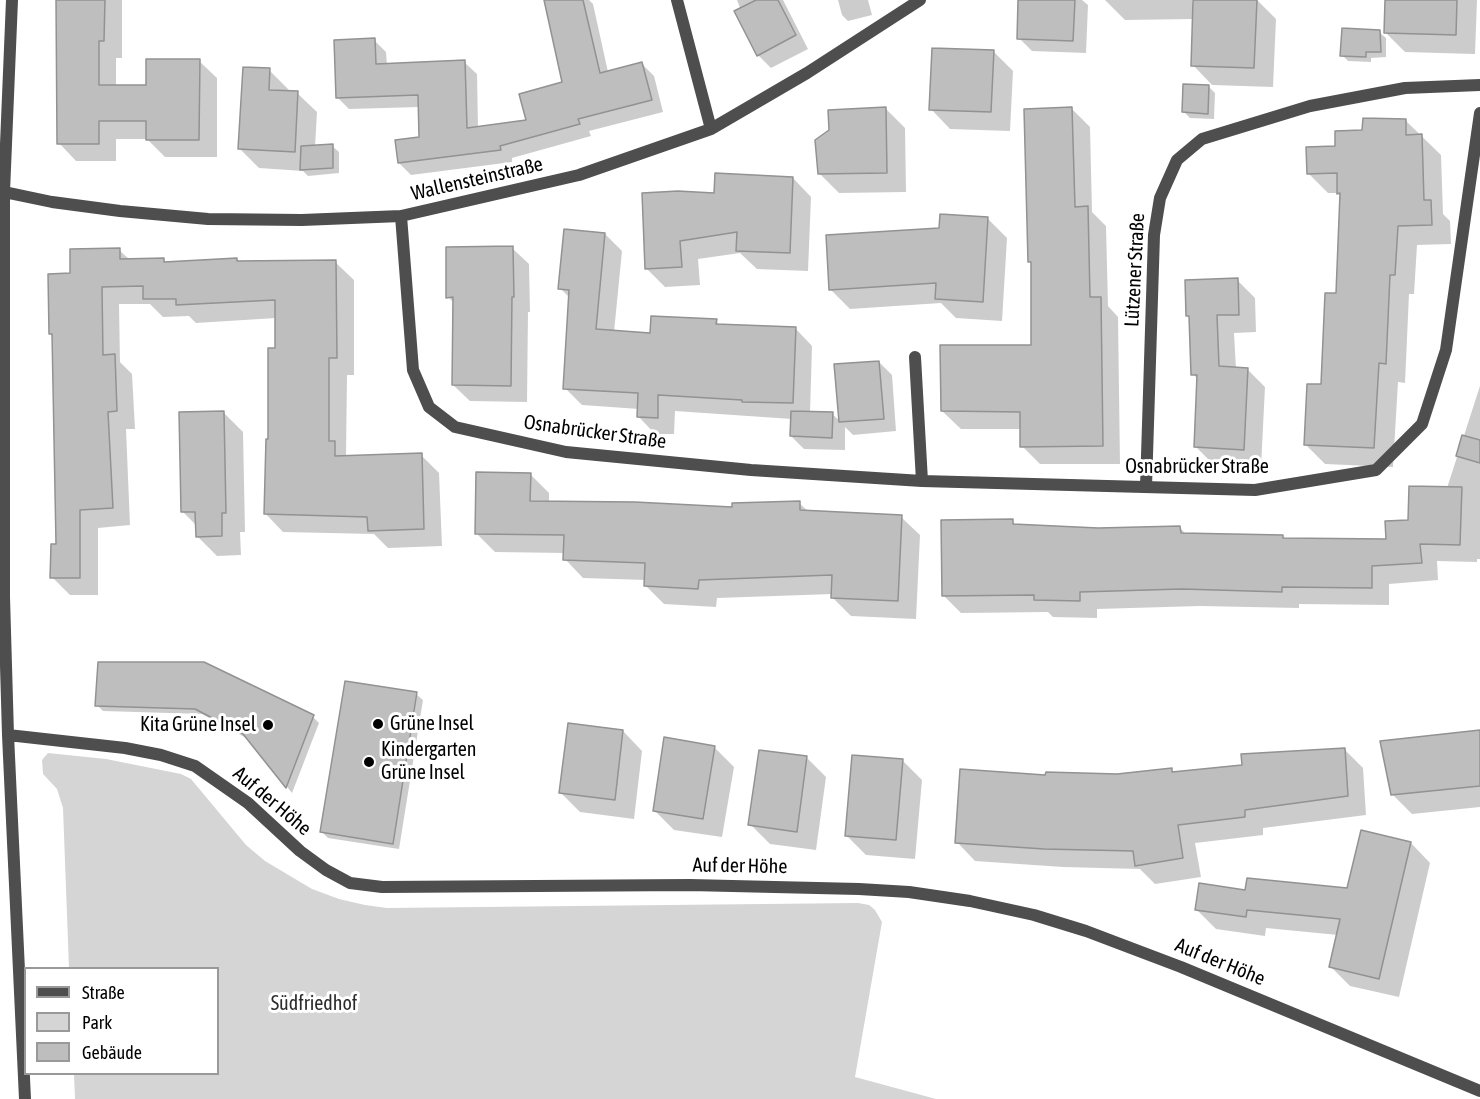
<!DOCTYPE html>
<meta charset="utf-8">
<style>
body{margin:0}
#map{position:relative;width:1480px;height:1099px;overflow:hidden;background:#fff;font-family:"Asap Condensed",sans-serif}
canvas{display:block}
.legend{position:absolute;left:24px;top:967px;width:195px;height:108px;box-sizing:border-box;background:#fff;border:2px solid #999;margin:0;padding:8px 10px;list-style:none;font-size:18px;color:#000}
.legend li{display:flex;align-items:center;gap:12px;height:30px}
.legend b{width:30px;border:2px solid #999}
</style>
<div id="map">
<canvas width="1480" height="1099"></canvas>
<ul class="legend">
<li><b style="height:8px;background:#4e4e4e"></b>Straße</li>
<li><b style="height:16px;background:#d5d5d5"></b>Park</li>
<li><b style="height:16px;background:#bebebe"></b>Gebäude</li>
</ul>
</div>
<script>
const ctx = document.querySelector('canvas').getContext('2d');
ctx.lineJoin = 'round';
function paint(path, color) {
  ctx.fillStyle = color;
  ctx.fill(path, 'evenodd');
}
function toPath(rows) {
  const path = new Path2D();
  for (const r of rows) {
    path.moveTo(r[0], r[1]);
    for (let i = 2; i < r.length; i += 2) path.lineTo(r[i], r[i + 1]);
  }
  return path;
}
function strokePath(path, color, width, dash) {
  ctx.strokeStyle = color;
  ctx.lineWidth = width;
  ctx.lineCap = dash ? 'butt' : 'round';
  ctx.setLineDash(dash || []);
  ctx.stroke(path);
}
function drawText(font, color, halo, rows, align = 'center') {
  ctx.font = font + ' "Asap Condensed",sans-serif';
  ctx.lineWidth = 6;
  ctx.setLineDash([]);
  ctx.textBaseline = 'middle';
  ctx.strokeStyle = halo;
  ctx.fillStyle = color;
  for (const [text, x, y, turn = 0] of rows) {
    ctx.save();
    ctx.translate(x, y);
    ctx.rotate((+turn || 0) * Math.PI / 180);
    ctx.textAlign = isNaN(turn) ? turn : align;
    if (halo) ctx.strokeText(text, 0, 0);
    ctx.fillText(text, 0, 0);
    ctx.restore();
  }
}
paint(toPath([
 [48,753,106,759,181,774,191,779,246,845,265,861,312,889,339,899,365,905,387,908,858,903,869,905,875,910,882,922,855,1077,936,1099,75,1099,74,1074,218,1074,218,968,69,968,63,808,57,789,43,774,42,760]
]), '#d5d5d5');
paint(toPath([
 [58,0,122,0,122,58,116,58,116,86,148,86,199,61,217,78,217,157,165,157,147,139,116,139,116,161,76,161,59,143],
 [547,0,589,0,593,4,608,72,642,64,654,76,663,112,589,131,591,136,512,158,512,162,411,175,399,163,421,139,420,107,349,109,337,97,374,40,386,52,387,65,464,62,477,74,478,128,528,122,564,83],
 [737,0,783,0,808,49,771,68,758,55],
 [838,0,868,0,872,15,848,21,842,15],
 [1020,0,1082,0,1088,5,1086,53,1032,51,1019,38],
 [1105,0,1192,0,1192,13,1194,13,1195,0,1257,0,1276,19,1273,87,1212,85,1193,65,1194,19,1125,20],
 [1387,0,1477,0,1475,54,1405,52,1385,32],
 [1379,32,1386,38,1386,57,1371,58,1371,62,1348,61,1342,55],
 [993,51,1013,71,1010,131,950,129,931,109],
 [269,70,289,90,289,92,297,93,317,112,315,147,332,146,339,152,339,173,308,176,303,171,259,168,240,149],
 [1208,86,1215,93,1214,119,1190,118,1184,112],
 [885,108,905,128,906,192,839,193,819,173],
 [1071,108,1090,127,1092,212,1106,226,1108,306,1118,317,1120,464,1040,464,1022,446,1021,429,961,429,942,411,1032,346,1032,264,1030,262],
 [1406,121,1441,155,1443,214,1450,221,1451,244,1417,245,1414,294,1409,294,1405,383,1398,382,1393,467,1325,464,1305,444,1322,386,1337,295,1342,196,1338,193,1328,193,1308,173,1337,147,1364,132],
 [793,178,811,197,808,271,757,269,740,253,698,259,700,285,665,287,647,269,715,195],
 [987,218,1007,238,1002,321,956,318,941,303,850,309,830,289,941,229],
 [605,234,622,251,614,332,651,334,716,321,721,326,795,328,812,346,810,413,832,414,840,421,879,362,892,375,896,431,853,435,845,427,845,450,804,449,791,436,792,419,675,411,674,434,655,434,638,416,639,409,582,405,565,388,570,298,560,288],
 [512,248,529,264,530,312,528,312,527,402,470,401,453,385,454,303,448,297],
 [119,250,130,260,164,260,167,263,237,259,240,262,335,262,354,280,354,375,347,375,346,455,349,457,421,455,439,473,442,546,388,548,374,534,283,532,265,513,276,349,276,318,196,323,189,316,163,317,150,304,119,304,120,362,132,374,135,429,126,429,130,525,98,528,98,595,70,595,52,577,57,546,53,337,50,334,72,275],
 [1237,280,1255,298,1256,332,1234,333,1236,369,1247,369,1265,387,1261,467,1213,464,1196,447,1199,380,1193,374,1191,319,1187,316],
 [1480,386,1480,559,1477,559,1477,562,1437,561,1438,580,1389,584,1389,605,1299,604,1299,608,1200,606,1097,609,1097,618,1053,617,1048,612,961,613,943,595,1012,521,1017,526,1098,529,1180,528,1186,534,1283,536,1286,539,1388,540,1447,488],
 [223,412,243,432,245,532,240,532,241,555,217,556,197,536,197,526,183,512],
 [530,474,549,493,549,502,734,508,799,503,809,512,901,517,920,535,916,619,851,616,833,598,833,594,717,598,716,607,664,604,646,586,646,580,583,578,565,559,565,553,495,552,476,533],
 [100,663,313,717,319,723,292,793,248,739,202,714,103,711,97,705],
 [416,694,423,700,399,849,328,838,322,832],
 [623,731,642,751,634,819,580,812,561,793],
 [1480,731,1480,807,1412,814,1392,794],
 [714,747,734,767,722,837,674,830,654,810],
 [1345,750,1363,768,1366,815,1263,828,1263,835,1195,843,1201,877,1155,884,1140,869,1063,867,975,861,957,842,1047,776,1117,776,1171,770,1175,773,1243,766],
 [807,758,826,777,816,850,770,844,750,824],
 [903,761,922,780,915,859,866,855,846,835],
 [1411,843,1430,863,1399,997,1350,986,1330,966,1338,935,1266,928,1265,936,1216,929,1196,909,1247,892,1349,889]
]), '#0003');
const building = toPath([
 [56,0,105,0,104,41,99,41,99,85,146,85,146,59,200,59,199,140,146,140,146,121,99,121,99,144,57,144,56,0],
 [544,0,583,0,600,73,642,62,652,100,578,119,580,124,500,146,501,150,398,163,395,140,419,137,418,95,336,98,334,40,375,38,376,64,465,60,467,128,526,120,519,94,562,82,544,0],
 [756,0,778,0,796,35,757,56,734,11,756,0],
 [1018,0,1075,0,1073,41,1017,39,1018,0],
 [1193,0,1257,0,1254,68,1191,66,1193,0],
 [1385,0,1457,0,1456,35,1384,33,1385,0],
 [1342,28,1380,30,1381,52,1366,52,1366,57,1340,56,1342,28],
 [932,48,994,50,991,112,929,110,932,48],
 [243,67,270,68,269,90,298,91,295,152,238,149,243,67],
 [1183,84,1209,85,1208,114,1182,112,1183,84],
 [886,107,887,173,818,174,815,140,829,130,828,110,886,107],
 [1072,107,1075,207,1088,206,1090,297,1101,297,1103,446,1020,447,1020,412,941,411,940,345,1031,345,1031,262,1028,262,1024,109,1072,107],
 [1363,118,1406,119,1406,135,1422,134,1424,200,1431,200,1432,225,1398,226,1395,275,1390,275,1386,364,1379,363,1374,448,1304,445,1307,384,1321,384,1325,293,1336,293,1340,193,1337,194,1337,173,1307,174,1306,147,1335,146,1335,131,1362,130,1363,118],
 [333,144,333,168,300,170,301,146,333,144],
 [715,173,793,177,790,253,736,251,737,232,680,241,682,267,645,269,642,193,678,191,714,193,715,173],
 [940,214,988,217,983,302,935,299,936,283,829,290,826,235,939,228,940,214],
 [564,229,605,233,596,329,650,333,651,316,717,319,716,324,796,327,793,403,742,402,742,400,658,395,658,418,637,417,638,393,563,389,569,290,558,289,564,229],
 [513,246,514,297,512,297,511,386,452,385,453,297,446,298,446,247,513,246],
 [120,248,120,259,164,258,164,262,237,258,237,261,336,260,337,358,329,358,329,441,335,441,335,456,422,453,424,529,368,531,367,517,264,514,266,439,268,439,268,348,275,348,275,300,176,305,176,299,143,299,143,286,102,287,103,355,115,354,117,411,108,412,113,508,80,510,80,578,50,578,51,544,56,544,52,334,49,334,48,274,70,273,70,249,120,248],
 [1238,278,1239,315,1217,315,1219,366,1248,368,1244,450,1194,447,1197,375,1191,375,1189,316,1186,316,1185,280,1238,278],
 [879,361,884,419,839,422,834,364,879,361],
 [224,411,226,513,222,513,222,536,196,537,195,512,181,512,179,412,224,411],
 [791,411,833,412,832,438,790,436,791,411],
 [1462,435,1480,440,1480,463,1456,456,1462,435],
 [476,472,531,473,530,501,635,502,732,507,732,503,800,501,800,510,902,515,898,601,831,598,832,575,699,580,698,589,644,586,645,563,563,560,564,535,475,534,476,472],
 [1409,486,1462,487,1460,545,1420,544,1422,563,1372,566,1372,588,1282,587,1282,592,1182,589,1080,592,1080,601,1034,600,1034,595,942,596,941,520,1013,519,1013,524,1098,528,1180,526,1181,533,1283,535,1283,538,1386,539,1385,521,1408,520,1409,486],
 [98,662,204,662,314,715,286,788,243,734,195,709,95,706,98,662],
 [345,681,417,692,393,844,320,832,345,681],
 [568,723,623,730,615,800,559,793,568,723],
 [1480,730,1480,786,1391,795,1380,741,1480,730],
 [664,737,715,746,703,819,653,811,664,737],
 [1345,748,1348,796,1245,810,1245,817,1178,825,1183,858,1135,866,1133,851,1044,849,955,843,960,769,1045,775,1046,772,1117,774,1172,768,1172,772,1242,765,1241,754,1345,748],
 [759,750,807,756,797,832,748,825,759,750],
 [852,755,903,759,896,840,845,836,852,755],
 [1361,830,1411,842,1379,979,1329,967,1340,919,1247,910,1246,917,1195,910,1199,883,1245,890,1247,878,1347,888,1361,830]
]);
paint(building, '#bebebe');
strokePath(building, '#929292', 1.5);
strokePath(toPath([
 [12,0,4,192,4,597,8,735,25,1099],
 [677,0,711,129],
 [0,191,52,202,120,211,208,219,302,220,401,216,579,175,711,129,807,73,920,0],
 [401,216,413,370,429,407,455,427,566,452,751,470,922,481,1255,490,1376,470,1422,424,1446,350,1480,113],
 [915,357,922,481],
 [1146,487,1154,235,1160,198,1177,160,1202,139,1310,106,1405,88,1480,85],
 [8,735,125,748,161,755,195,766,248,803,300,851,326,870,350,883,382,887,690,885,859,889,909,892,970,901,1034,915,1086,931,1181,967,1480,1091]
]), '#4e4e4e', 12);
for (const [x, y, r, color] of [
 [378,724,6,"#000"],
 [268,725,6,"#000"],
 [369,762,6,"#000"]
]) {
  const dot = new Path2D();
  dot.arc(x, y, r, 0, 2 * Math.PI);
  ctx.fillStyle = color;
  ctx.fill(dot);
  strokePath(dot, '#fff', 2);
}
drawText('20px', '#000', '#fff', [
 ["Wallensteinstraße",477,179,-13],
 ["Lützener Straße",1135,270,-87],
 ["Osnabrücker Straße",595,432,8],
 ["Osnabrücker Straße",1197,467],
 ["Auf der Höhe",272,801,40],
 ["Auf der Höhe",740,866,1],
 ["Auf der Höhe",1220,962,22]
]);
drawText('20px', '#000', '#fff', [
 ["Grüne Insel",390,724],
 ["Kita Grüne Insel",256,725,"right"],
 ["Kindergarten",381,750],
 ["Grüne Insel",381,773]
], 'left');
drawText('20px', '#2c2c2c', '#fff', [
 ["Südfriedhof",314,1004]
]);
</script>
